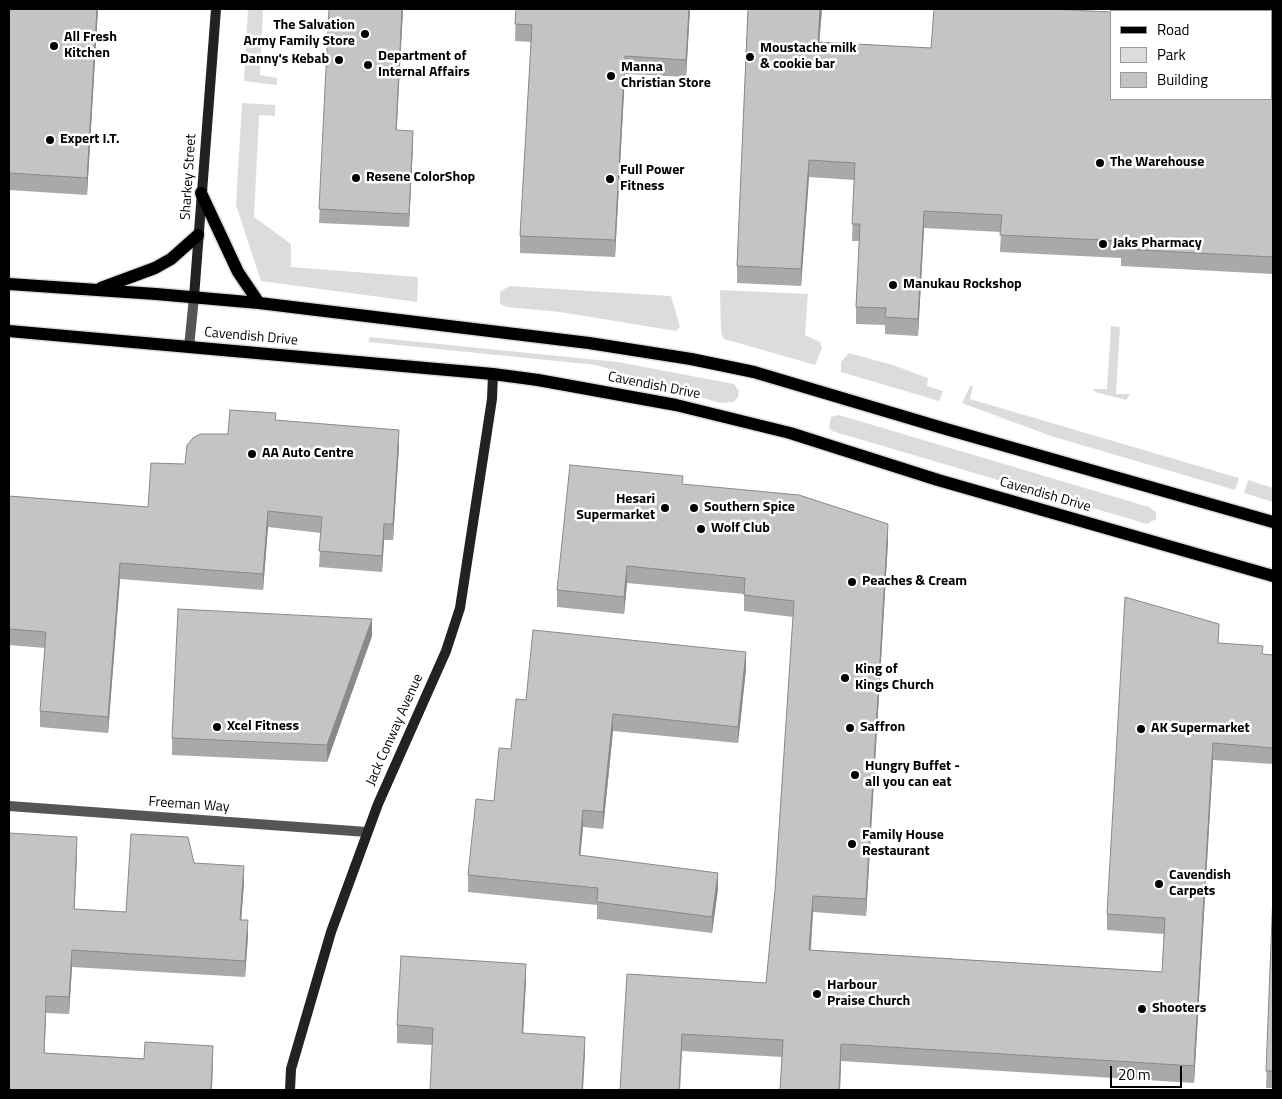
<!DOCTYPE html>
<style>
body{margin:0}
#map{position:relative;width:1282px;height:1099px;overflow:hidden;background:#fff;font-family:"Titillium Web",sans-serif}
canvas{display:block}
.frame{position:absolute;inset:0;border:10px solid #000;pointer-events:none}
.legend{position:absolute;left:1110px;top:10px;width:162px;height:90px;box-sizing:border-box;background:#fff;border:1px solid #999;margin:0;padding:6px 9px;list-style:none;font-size:15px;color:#000}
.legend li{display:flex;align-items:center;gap:10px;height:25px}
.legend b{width:25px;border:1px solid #999}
.scale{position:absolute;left:1110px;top:1066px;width:72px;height:22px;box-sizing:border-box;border:2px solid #000;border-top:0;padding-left:6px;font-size:15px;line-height:18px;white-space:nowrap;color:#000;-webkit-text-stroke:4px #fff;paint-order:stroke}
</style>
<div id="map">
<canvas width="1282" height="1099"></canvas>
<div class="frame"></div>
<ul class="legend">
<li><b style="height:6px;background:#000"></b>Road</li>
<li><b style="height:14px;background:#dcdcdc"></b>Park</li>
<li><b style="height:14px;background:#c4c4c4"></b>Building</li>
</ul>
<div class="scale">20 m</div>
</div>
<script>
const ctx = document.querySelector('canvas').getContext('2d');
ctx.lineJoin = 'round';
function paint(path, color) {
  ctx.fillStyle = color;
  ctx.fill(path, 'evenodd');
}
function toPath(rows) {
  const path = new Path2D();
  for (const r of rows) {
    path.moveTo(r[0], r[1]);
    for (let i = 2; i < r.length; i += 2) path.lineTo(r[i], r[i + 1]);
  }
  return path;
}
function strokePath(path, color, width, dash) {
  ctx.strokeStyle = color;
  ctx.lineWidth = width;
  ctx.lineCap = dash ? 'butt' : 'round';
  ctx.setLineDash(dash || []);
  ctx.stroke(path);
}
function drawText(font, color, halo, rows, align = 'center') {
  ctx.font = font + ' "Titillium Web",sans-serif';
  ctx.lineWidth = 5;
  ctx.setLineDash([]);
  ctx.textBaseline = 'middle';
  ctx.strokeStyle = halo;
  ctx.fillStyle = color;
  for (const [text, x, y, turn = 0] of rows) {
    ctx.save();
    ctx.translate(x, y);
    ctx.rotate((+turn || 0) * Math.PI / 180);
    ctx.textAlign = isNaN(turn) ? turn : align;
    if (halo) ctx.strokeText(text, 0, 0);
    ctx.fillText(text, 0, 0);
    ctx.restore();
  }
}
paint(toPath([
 [248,9,263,9,260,75,277,78,277,85,244,81],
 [242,103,275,105,275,116,259,115,254,217,291,244,291,267,418,277,417,302,261,281,236,205],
 [509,286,671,296,680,327,676,331,560,312,507,307,500,304,500,292],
 [720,290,808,294,805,335,820,342,822,348,815,365,724,339,721,332],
 [1111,326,1120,327,1116,394,1130,394,1126,400,1095,392,1093,389,1107,389],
 [370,337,618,362,734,384,739,391,738,397,734,402,720,403,596,365,368,342],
 [849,353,893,365,928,378,927,386,943,391,939,401,841,372,841,362],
 [970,386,973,386,970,399,1239,478,1235,490,1051,436,962,403],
 [839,415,1149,507,1156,512,1156,519,1147,524,832,431,829,428,831,417],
 [1248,480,1273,488,1273,502,1244,493]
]), '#dcdcdc');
const primary = toPath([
 [201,193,238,272,259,303],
 [9,284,156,294,259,303,589,343,691,359,754,372,946,429,1273,522],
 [101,288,155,268,171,259,198,235],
 [9,331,493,374,538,380,676,405,790,433,938,480,1273,576]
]);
strokePath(primary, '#dbdbdb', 15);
strokePath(toPath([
 [189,347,194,297],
 [9,806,367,832]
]), '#555', 10);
strokePath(toPath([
 [194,297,216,9],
 [290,1090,291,1069,331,932,378,804,446,651,460,608,492,399,493,374]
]), '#222', 10);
strokePath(primary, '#000', 12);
paint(toPath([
 [9,9,98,9,87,195,9,190],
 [329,9,418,9,418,10,403,9,396,130,413,144,409,227,319,223],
 [516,9,690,9,686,77,625,74,615,257,520,253,520,236,531,42,515,41],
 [748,9,822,9,819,42,931,48,1273,20,1273,274,1121,266,1121,258,1000,252,1001,232,924,228,918,336,885,334,885,325,856,324,856,307,859,241,852,241,854,180,809,177,801,286,737,283,737,266],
 [276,420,399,446,393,540,384,540,382,572,319,567,321,533,268,527,263,590,120,579,108,733,40,727,40,711,45,648,9,645,9,496,148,507,185,464,228,434],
 [683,484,888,541,866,916,813,912,811,950,1162,972,1164,934,1107,930,1107,914,1219,643,1263,654,1273,655,1273,764,1213,760,1194,1083,841,1061,840,1090,780,1090,782,1057,682,1051,627,974,766,983,775,890,793,617,744,611,744,594,627,583,624,614,557,607,557,590],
 [372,636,327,762,172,755,172,738],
 [746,669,738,743,613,731,603,829,583,827,580,855,718,889,712,933,597,919,597,905,468,892,468,875,511,749,526,700],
 [77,853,74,909,126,912,194,863,244,883,241,920,248,936,245,977,72,967,69,1014,46,1013,44,1053,213,1062,9,1090],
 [1273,893,1273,1088,1266,1088],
 [526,981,523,1034,585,1054,397,1043,397,1025]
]), '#a9a9a9');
paint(toPath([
 [97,9,98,9,87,195,87,178],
 [402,9,403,9,396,144,396,130],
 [689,9,690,9,686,77,686,60],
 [820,9,822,9,818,59,818,42],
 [625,56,625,74,615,257,615,240],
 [413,131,413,144,409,227,409,214],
 [809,160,809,177,801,286,801,269],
 [924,211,924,228,918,336,918,319],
 [399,430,399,446,393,540,393,524],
 [268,511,268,527,263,590,263,574],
 [384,524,384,540,382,572,382,556],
 [888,524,888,541,866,916,866,899],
 [120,563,120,579,108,733,108,717],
 [627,566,627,583,624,614,624,597],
 [372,619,372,636,327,762,327,745],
 [746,652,746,669,738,743,738,727],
 [613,714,613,731,603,829,603,812],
 [1213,743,1213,760,1194,1083,1194,1066],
 [583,810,583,827,579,871,579,855],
 [77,837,77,853,74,925,74,909],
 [244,866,244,883,240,936,240,920],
 [718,873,718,889,712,933,712,917],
 [813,896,813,912,809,967,809,950],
 [248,920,248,936,245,977,245,961],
 [72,950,72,967,69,1014,69,997],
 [526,964,526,981,522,1051,522,1033],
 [46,996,46,1013,44,1069,44,1053],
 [682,1034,682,1051,680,1090,679,1090],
 [585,1037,585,1054,583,1090,582,1090],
 [841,1044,841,1061,840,1090,839,1090],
 [213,1046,213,1062,212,1090,211,1090]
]), '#898989');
const building = toPath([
 [9,9,97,9,87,178,9,173,9,9],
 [329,9,402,9,396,130,413,131,409,214,319,209,329,9],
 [516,9,689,9,686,60,625,56,615,240,520,236,532,25,515,24,516,9],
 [748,9,820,9,818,42,931,48,934,9,1051,9,1111,12,1111,99,1271,99,1271,20,1273,20,1273,257,1121,249,1121,241,1000,235,1002,215,924,211,918,319,885,317,886,308,856,307,860,224,852,224,855,163,809,160,801,269,737,266,748,9],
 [230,410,276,413,275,420,399,430,393,524,384,524,382,556,319,551,322,517,268,511,263,574,120,563,108,717,40,711,46,632,9,629,9,496,148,507,151,463,185,464,187,445,193,438,200,434,228,434,230,410],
 [570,465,683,476,682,484,799,495,888,524,866,899,813,896,809,950,1162,972,1165,918,1107,914,1125,597,1219,624,1218,643,1263,646,1262,654,1273,655,1273,748,1213,743,1194,1066,841,1044,839,1090,780,1090,783,1040,682,1034,679,1090,620,1090,627,974,766,983,775,890,794,601,744,595,745,578,627,566,624,597,557,590,570,465],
 [178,609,372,619,327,745,172,738,178,609],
 [533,630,746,652,738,727,613,714,603,812,583,810,579,855,718,873,712,917,597,902,598,888,468,875,476,799,494,801,499,748,511,749,516,699,526,700,533,630],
 [9,833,77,837,74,909,126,912,131,834,188,837,194,863,244,866,240,920,248,920,245,961,72,950,69,997,46,996,44,1053,144,1059,145,1042,213,1046,211,1090,9,1090,9,833],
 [1273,893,1273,1071,1266,1071,1273,893],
 [401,956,526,964,522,1033,585,1037,582,1090,430,1090,433,1028,397,1025,401,956]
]);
paint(building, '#c4c4c4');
strokePath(building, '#898989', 1);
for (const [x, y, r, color] of [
 [365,34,5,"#000"],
 [54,46,5,"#000"],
 [750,57,5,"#000"],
 [339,60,5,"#000"],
 [368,65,5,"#000"],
 [611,76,5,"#000"],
 [50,140,5,"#000"],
 [1100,163,5,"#000"],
 [356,178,5,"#000"],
 [610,179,5,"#000"],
 [1103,244,5,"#000"],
 [893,285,5,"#000"],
 [252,454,5,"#000"],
 [665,508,5,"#000"],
 [694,508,5,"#000"],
 [701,529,5,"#000"],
 [852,582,5,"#000"],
 [845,678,5,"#000"],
 [217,727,5,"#000"],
 [850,728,5,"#000"],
 [1141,729,5,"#000"],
 [855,775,5,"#000"],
 [852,844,5,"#000"],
 [1159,884,5,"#000"],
 [817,994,5,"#000"],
 [1142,1009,5,"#000"]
]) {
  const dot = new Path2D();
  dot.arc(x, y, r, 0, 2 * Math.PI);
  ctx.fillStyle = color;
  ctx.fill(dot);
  strokePath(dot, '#fff', 2);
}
drawText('bold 14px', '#000', '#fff', [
 ["The Salvation",355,26,"right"],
 ["Army Family Store",355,42,"right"],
 ["All Fresh",64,38],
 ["Kitchen",64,54],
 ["Moustache milk",760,49],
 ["& cookie bar",760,65],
 ["Department of",378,57],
 ["Internal Affairs",378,73],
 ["Danny's Kebab",329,60,"right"],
 ["Manna",621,68],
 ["Christian Store",621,84],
 ["Expert I.T.",60,140],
 ["The Warehouse",1110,163],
 ["Full Power",620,171],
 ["Fitness",620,187],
 ["Resene ColorShop",366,178],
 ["Jaks Pharmacy",1113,244],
 ["Manukau Rockshop",903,285],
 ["AA Auto Centre",262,454],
 ["Hesari",655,500,"right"],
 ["Supermarket",655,516,"right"],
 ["Southern Spice",704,508],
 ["Wolf Club",711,529],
 ["Peaches & Cream",862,582],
 ["King of",855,670],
 ["Kings Church",855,686],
 ["Xcel Fitness",227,727],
 ["Saffron",860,728],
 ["AK Supermarket",1151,729],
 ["Hungry Buffet -",865,767],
 ["all you can eat",865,783],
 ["Family House",862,836],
 ["Restaurant",862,852],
 ["Cavendish",1169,876],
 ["Carpets",1169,892],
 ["Harbour",827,986],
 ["Praise Church",827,1002],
 ["Shooters",1152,1009]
], 'left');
drawText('14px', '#000', '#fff', [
 ["Sharkey Street",189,177,-86],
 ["Cavendish Drive",251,337,5],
 ["Cavendish Drive",654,386,11],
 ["Cavendish Drive",1045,495,16],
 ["Jack Conway Avenue",395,730,-66],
 ["Freeman Way",189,805,4]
]);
</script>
